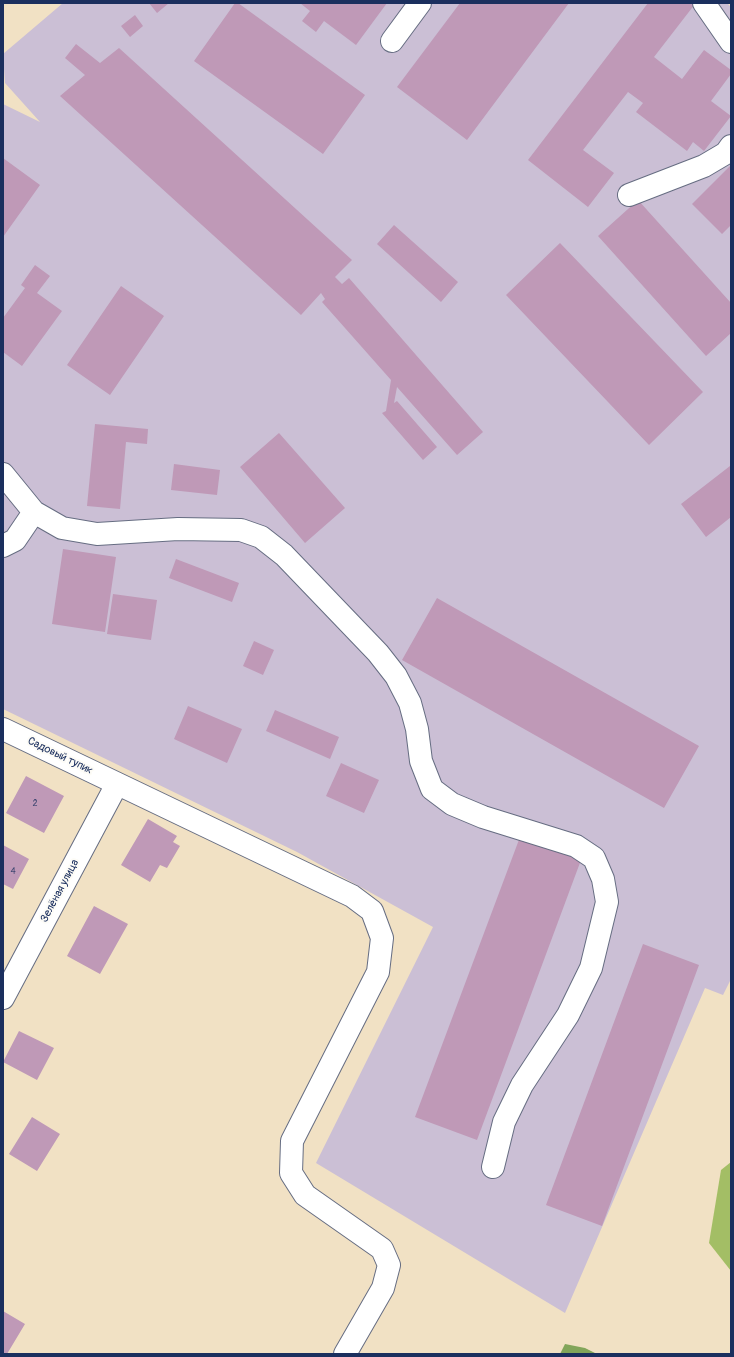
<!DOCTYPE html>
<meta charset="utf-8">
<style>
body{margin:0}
#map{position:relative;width:734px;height:1357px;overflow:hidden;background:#f1e1c4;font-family:Pangolin,sans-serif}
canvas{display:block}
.frame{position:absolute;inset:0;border:4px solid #1b2f5e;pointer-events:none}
</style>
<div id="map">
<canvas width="734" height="1357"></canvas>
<div class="frame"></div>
</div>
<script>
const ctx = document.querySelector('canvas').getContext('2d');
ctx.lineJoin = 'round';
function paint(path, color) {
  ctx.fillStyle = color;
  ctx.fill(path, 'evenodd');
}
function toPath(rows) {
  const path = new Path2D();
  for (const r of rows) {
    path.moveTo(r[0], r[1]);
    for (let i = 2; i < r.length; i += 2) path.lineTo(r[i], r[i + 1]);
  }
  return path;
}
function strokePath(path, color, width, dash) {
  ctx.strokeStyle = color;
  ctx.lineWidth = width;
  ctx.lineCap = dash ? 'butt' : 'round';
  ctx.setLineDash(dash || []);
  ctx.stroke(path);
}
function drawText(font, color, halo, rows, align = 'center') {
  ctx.font = font + ' Pangolin,sans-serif';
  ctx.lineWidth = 4;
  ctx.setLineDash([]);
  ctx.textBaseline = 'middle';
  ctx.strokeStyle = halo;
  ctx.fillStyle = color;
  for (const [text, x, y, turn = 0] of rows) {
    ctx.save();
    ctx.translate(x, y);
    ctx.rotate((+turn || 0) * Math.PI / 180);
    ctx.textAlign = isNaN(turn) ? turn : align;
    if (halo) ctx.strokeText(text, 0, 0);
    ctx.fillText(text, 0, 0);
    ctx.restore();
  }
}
paint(toPath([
 [63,3,727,3,731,7,731,979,723,995,705,988,565,1313,316,1163,433,927,297,852,3,709,3,104,40,122,5,83,3,54]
]), '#cbbfd5');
paint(toPath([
 [731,1162,731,1271,709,1243,721,1170]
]), '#a3be65');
paint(toPath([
 [565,1344,585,1348,597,1354,560,1354]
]), '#82a55a');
paint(toPath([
 [149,3,169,3,157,13],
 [235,3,238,3,365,95,323,154,194,61],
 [300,3,387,3,356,45,324,21,316,32,302,21,310,11],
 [460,3,569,3,467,140,397,87],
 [648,3,695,4,654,57,682,79,704,50,731,70,731,74,711,101,731,116,704,151,693,142,687,151,636,112,643,103,628,92,583,150,614,173,588,207,528,160],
 [135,15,143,26,130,37,121,26],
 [76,44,100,63,119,48,352,260,335,277,342,284,349,278,483,432,457,455,397,387,394,403,397,401,437,447,423,460,382,413,386,411,391,380,322,302,325,299,321,293,301,315,60,96,85,75,65,58],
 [3,158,40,185,3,237],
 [731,165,731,225,722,234,692,204],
 [638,200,731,303,731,333,706,356,598,236],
 [394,225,458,282,441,302,377,244],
 [560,243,703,392,649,445,506,295],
 [35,265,50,276,37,293,62,311,22,366,3,352,3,318,25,288,21,285],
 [121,286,164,316,110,395,67,365],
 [95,424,148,429,147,444,126,442,120,509,87,506],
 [279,433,345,508,305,543,240,467],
 [174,464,220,470,217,495,171,490],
 [730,466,731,517,706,537,681,504],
 [63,549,116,557,105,632,52,624],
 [176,559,239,583,232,602,169,578],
 [113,594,157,600,151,640,107,634],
 [437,598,699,746,664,808,402,660],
 [254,641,274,650,263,675,243,666],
 [188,706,242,729,227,763,174,739],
 [275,710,339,737,330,759,266,731],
 [341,763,379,780,364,813,326,796],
 [26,776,64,796,44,833,6,813],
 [148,819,177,836,173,842,180,846,167,868,160,865,150,882,121,865],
 [520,837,581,860,477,1140,415,1117],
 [3,845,29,859,13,889,3,884],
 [94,906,128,924,100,974,67,956],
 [643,944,699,965,602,1226,546,1205],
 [19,1031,54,1048,37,1080,3,1062],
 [32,1117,60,1134,37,1171,9,1154],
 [3,1311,25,1324,7,1354,3,1354]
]), '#bf99b7');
const minor = toPath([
 [704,3,731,42],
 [392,41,420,3],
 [629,195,704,166,726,153,731,146],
 [3,474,34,512,62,528,97,534,178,529,241,530,261,537,284,555,378,653,396,676,410,703,417,729,421,761,432,789,452,804,483,817,576,846,594,858,603,879,607,902,591,968,568,1015,522,1085,504,1122,493,1167],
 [3,546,15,540,34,512],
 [3,729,352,896,372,911,382,938,378,972,292,1141,291,1173,305,1195,382,1249,389,1265,383,1288,345,1354],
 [3,998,117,784]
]);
strokePath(minor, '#666d82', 24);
strokePath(minor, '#fff', 22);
drawText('9px', '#444a74', null, [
 ["2",35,804],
 ["4",13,872]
]);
drawText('11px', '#1b2f5e', '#fdfcf7', [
 ["Садовый тупик",60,756,26],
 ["Зелёная улица",60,891,-62]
]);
</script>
